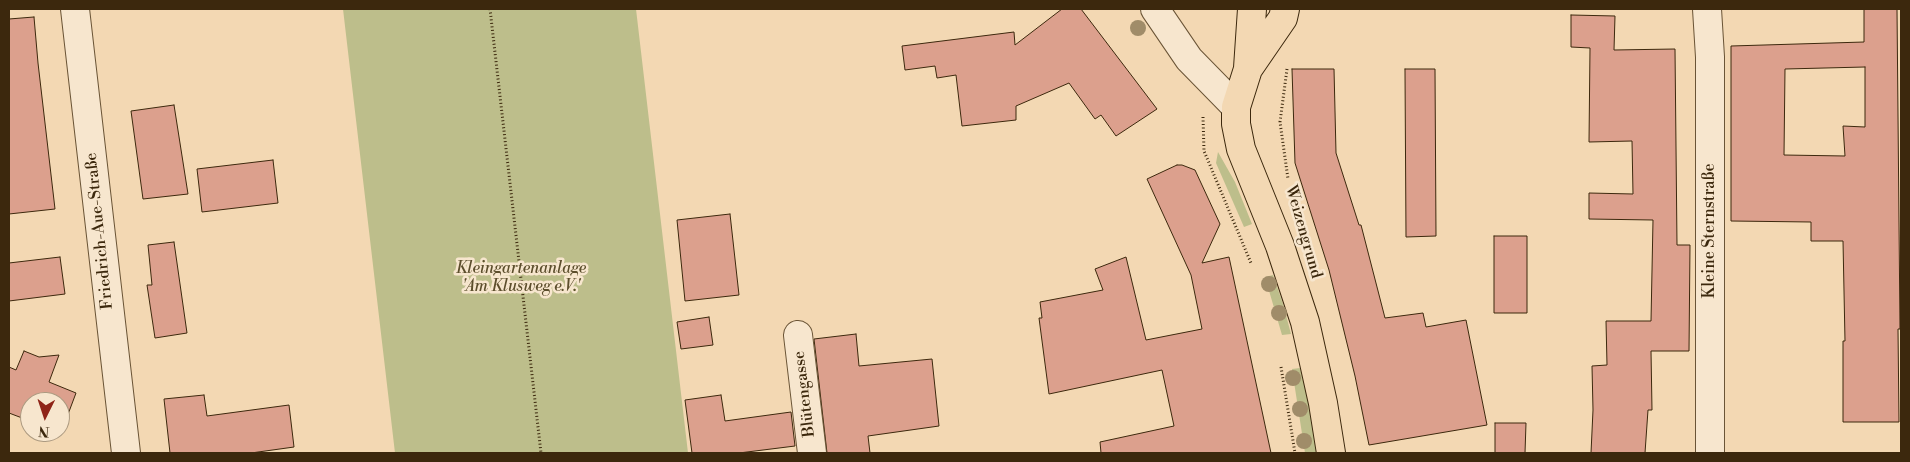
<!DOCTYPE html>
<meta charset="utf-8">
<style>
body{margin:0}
#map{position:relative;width:1910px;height:462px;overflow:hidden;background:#f3d8b3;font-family:"Libre Bodoni",serif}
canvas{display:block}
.frame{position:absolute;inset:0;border:10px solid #3c280d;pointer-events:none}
.north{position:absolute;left:20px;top:392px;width:50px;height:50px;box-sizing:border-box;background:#f7e6ce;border:1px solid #ac9a81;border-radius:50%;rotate:184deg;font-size:14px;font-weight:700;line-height:20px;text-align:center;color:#3c280d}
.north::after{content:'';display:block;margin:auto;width:18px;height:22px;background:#8f2418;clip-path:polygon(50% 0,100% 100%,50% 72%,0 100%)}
</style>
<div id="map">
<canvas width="1910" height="462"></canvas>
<div class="frame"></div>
<div class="north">N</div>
</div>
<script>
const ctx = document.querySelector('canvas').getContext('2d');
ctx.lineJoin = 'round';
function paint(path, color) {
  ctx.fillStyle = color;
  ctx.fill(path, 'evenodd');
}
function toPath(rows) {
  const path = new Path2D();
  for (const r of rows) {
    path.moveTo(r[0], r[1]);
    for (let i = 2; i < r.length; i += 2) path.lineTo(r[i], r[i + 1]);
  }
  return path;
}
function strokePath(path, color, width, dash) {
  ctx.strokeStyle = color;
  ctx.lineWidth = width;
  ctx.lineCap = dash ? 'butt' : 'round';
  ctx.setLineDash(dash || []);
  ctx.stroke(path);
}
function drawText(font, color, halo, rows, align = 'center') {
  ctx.font = font + ' "Libre Bodoni",serif';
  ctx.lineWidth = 5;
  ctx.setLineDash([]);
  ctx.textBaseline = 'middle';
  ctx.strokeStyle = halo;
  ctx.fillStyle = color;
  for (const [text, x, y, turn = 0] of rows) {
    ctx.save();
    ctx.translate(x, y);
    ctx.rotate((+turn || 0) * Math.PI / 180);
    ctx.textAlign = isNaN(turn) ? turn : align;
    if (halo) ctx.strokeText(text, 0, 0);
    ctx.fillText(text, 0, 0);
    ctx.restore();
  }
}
paint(toPath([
 [343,9,636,9,688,453,395,453],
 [1218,152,1235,182,1252,224,1244,227,1216,163],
 [1273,275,1283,304,1291,334,1282,335,1265,277],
 [1300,368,1311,412,1317,453,1305,453,1292,369]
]), '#bdbe8b');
const building = toPath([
 [1062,9,1081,9,1157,109,1116,136,1101,115,1095,119,1069,83,1016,106,1016,120,962,126,956,75,937,78,935,66,905,70,902,46,1014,32,1015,45,1062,9],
 [1864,9,1897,9,1900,329,1898,329,1899,422,1843,422,1843,341,1845,341,1843,241,1811,241,1811,222,1731,221,1731,46,1864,42,1864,9],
 [1865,67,1865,127,1843,126,1845,156,1784,155,1785,69,1865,67],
 [1571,15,1615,16,1614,50,1675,49,1677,245,1690,245,1689,351,1651,351,1652,410,1648,410,1645,453,1591,453,1593,410,1592,366,1607,365,1606,321,1651,321,1653,220,1589,219,1589,193,1633,194,1632,141,1589,142,1590,48,1571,47,1571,15],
 [34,17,38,63,55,209,9,214,9,19,34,17],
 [1292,69,1334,69,1336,153,1359,225,1361,225,1385,318,1423,313,1426,327,1466,320,1487,425,1369,445,1355,376,1329,270,1295,163,1292,69],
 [1405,69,1435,69,1436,236,1406,237,1405,69],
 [174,105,188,194,143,199,131,111,174,105],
 [273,160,278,203,202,212,197,169,273,160],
 [1177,165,1182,165,1195,170,1220,224,1202,263,1229,257,1271,453,1101,453,1100,442,1174,426,1162,370,1049,394,1039,318,1042,318,1040,302,1103,290,1095,269,1126,257,1146,340,1202,329,1191,275,1147,179,1177,165],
 [730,214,739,295,685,301,677,220,730,214],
 [1494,236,1527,236,1527,313,1494,313,1494,236],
 [174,242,187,333,155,338,147,285,152,285,148,245,174,242],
 [60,257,65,294,9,301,9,263,60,257],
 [709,317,713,345,681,349,677,322,709,317],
 [856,334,859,366,932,359,939,426,868,436,870,453,827,453,814,339,856,334],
 [24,351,39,357,59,355,49,382,76,393,61,433,57,432,60,432,60,402,30,402,30,421,9,413,9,367,16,370,24,351],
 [204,395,207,416,289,405,294,447,251,453,170,453,164,399,204,395],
 [721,395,725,421,791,412,795,446,739,453,692,453,685,400,721,395],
 [1495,423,1526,423,1525,453,1495,453,1495,423]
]);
paint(building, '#dca08d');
strokePath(building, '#3c280d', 1);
const minor = toPath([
 [75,9,126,453],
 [1155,9,1189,59,1236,107],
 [1707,9,1710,57,1710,453],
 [798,335,812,453]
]);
const major = toPath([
 [1285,9,1283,18,1248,69,1236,107,1236,124,1241,149,1280,246,1305,322,1323,403,1331,453],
 [1248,68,1252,9]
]);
strokePath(minor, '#6a5436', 30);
strokePath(major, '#3c280d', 30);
strokePath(toPath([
 [490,9,541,453],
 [1287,69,1280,122,1288,179],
 [1203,117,1204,151,1251,263],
 [1281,367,1295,453]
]), '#3c280d', 3, [1, 2.5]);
strokePath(minor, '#f7e6ce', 28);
strokePath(major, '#f3d8b3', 28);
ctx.fillStyle = '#a08c69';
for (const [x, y] of [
 [1138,28],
 [1269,284],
 [1279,313],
 [1293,378],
 [1300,409],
 [1304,441]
]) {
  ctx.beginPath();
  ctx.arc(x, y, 8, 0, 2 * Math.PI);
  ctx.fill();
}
drawText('16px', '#3c280d', '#f7e6ce', [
 ["Friedrich-Aue-Straße",100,231,-96],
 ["Kleine Sternstraße",1710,231,-90],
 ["Weizengrund",1303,232,74],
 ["Blütengasse",805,394,-97]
]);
drawText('italic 16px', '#5c4e2c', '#f7e6ce', [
 ["Kleingartenanlage",521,269],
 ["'Am Klusweg e.V.'",521,287]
]);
</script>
